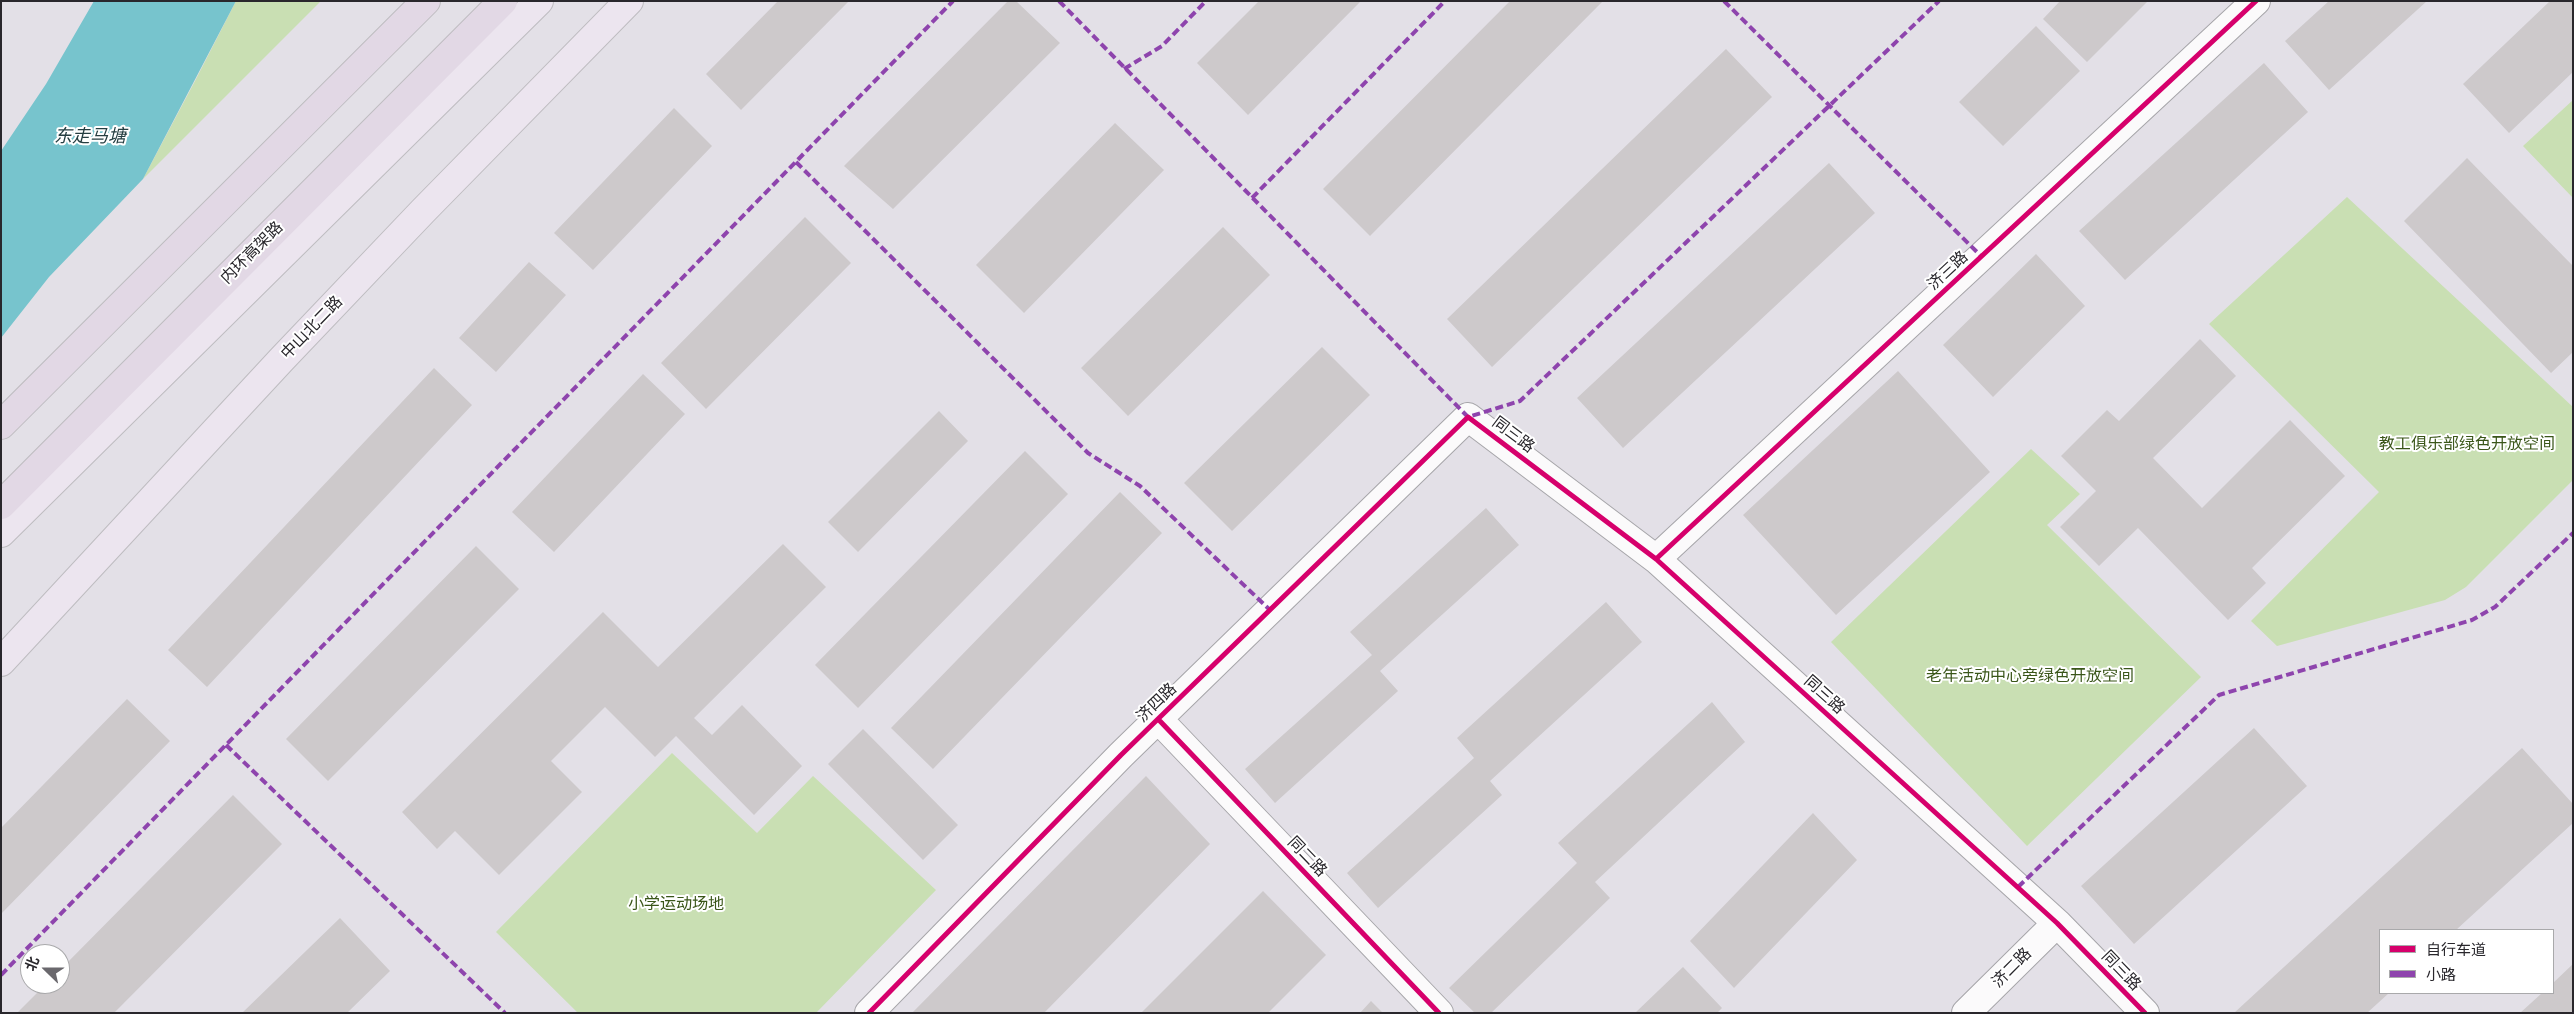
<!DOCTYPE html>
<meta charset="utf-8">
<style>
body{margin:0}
#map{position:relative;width:2574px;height:1014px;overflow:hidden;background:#e3e0e7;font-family:Manrope,"Noto Sans SC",sans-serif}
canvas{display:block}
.frame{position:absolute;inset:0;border:2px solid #29272c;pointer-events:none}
.legend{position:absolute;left:2379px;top:929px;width:175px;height:65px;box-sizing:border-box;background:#fff;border:1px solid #a9a9ab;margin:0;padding:6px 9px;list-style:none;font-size:15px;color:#29272c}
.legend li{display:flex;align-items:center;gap:10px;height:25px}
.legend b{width:25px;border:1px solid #a9a9ab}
.north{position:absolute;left:20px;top:944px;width:50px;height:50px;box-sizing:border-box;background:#fff;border:1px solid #a9a9ab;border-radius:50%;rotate:292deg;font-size:14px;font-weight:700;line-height:20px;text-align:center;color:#29272c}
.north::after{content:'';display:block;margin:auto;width:18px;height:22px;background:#6a686d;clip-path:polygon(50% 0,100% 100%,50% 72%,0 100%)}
</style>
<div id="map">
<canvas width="2574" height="1014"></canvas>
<div class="frame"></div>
<ul class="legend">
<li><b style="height:6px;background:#d6006c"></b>自行车道</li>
<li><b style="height:6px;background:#8e44ad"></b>小路</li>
</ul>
<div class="north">北</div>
</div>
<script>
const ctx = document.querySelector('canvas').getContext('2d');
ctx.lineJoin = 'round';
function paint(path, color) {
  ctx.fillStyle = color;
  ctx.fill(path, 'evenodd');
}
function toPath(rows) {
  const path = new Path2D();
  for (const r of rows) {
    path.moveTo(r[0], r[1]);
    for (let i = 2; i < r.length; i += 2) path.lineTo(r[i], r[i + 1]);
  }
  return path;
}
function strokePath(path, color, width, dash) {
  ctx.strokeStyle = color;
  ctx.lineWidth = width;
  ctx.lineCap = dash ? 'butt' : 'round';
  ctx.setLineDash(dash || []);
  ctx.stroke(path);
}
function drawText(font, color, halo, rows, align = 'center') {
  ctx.font = font + ' Manrope,"Noto Sans SC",sans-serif';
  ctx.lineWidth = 4;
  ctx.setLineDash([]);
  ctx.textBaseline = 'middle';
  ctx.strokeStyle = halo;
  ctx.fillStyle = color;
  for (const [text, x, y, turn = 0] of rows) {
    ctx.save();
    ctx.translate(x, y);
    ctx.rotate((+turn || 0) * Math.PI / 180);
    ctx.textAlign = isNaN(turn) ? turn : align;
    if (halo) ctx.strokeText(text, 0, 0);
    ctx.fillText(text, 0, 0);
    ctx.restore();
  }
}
paint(toPath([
 [236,1,321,1,143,179,195,81],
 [2573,100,2573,198,2523,146],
 [2347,197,2573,407,2573,480,2466,587,2445,600,2277,646,2251,621,2379,492,2209,324],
 [2031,449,2080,494,2047,525,2201,677,2027,846,1831,642],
 [672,753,757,833,813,776,936,890,816,1013,578,1013,496,932]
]), '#c9dfb3');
paint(toPath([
 [94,1,236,1,143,179,49,277,1,338,1,151,46,84]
]), '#77c4cd');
paint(toPath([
 [778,1,849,1,741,110,706,74],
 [1008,1,1016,1,1060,43,893,209,844,166],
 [1259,1,1361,1,1248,115,1197,63],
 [1510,1,1603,1,1370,236,1323,189],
 [2060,1,2148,1,2087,62,2043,19],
 [2329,1,2427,1,2329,90,2285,41],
 [2550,1,2573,1,2573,72,2509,133,2463,84],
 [2036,26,2080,71,2003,146,1959,102],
 [1726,49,1772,97,1492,367,1447,319],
 [2264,63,2308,112,2125,280,2079,231],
 [674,108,712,146,593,270,554,233],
 [1115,123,1164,170,1024,313,976,265],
 [2467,158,2573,266,2573,352,2551,373,2404,221],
 [1829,163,1875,213,1623,448,1577,398],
 [805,217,851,263,706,409,661,363],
 [1223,227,1270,275,1128,416,1081,368],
 [2036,254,2085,306,1993,397,1943,345],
 [529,262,566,295,496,372,459,338],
 [2200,339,2236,376,2153,458,2202,508,2290,420,2345,476,2252,568,2266,583,2228,620,2138,528,2099,566,2060,527,2096,491,2061,456,2107,410,2119,421],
 [1322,347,1370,395,1232,531,1184,483],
 [434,368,472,405,207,687,168,650],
 [1898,371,1990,472,1836,615,1743,515],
 [643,374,685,414,554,552,512,512],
 [939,411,968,441,858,552,828,522],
 [1025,451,1068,494,858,708,815,665],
 [1120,492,1162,533,933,769,891,728],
 [1486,508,1519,545,1380,671,1398,691,1275,803,1245,769,1372,655,1350,632],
 [783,544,826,587,694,718,712,735,742,705,802,766,754,815,676,736,655,757,605,707,551,761,582,792,499,875,455,831,437,849,402,812,603,612,658,667],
 [476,546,519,589,328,781,286,739],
 [1606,602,1642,642,1490,781,1502,795,1378,908,1347,873,1474,758,1457,738],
 [127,699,170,741,1,914,1,828],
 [1712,702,1745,742,1595,882,1610,898,1491,1013,1475,1013,1449,988,1577,863,1558,843],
 [2254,728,2307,786,2134,944,2081,886],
 [863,729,958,825,923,860,828,764],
 [2522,748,2573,804,2573,823,2456,930,2380,930,2380,993,2389,993,2367,1013,2234,1013],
 [1146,776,1210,844,1044,1013,912,1013],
 [233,795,282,844,114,1013,17,1013,46,984,60,984,60,970],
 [1813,813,1857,860,1734,988,1690,941],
 [1263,891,1326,955,1268,1013,1141,1013],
 [340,918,390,971,347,1013,242,1013],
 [2573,964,2573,1013,2520,1013,2542,993,2553,993,2553,983],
 [1683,967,1722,1008,1717,1013,1635,1013],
 [1371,1001,1383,1013,1360,1013]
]), '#cdc9cb');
const minor = toPath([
 [1656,559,2256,1],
 [1158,719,1439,1013],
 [869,1013,1121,755,1468,417,1656,559,2057,923,2145,1013],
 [1966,1013,2057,923]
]);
const major = toPath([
 [1,533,539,1],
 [1,662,282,359,423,211,629,1]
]);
const highway = toPath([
 [1,425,426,1],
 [1,505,503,1]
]);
strokePath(minor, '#a6a5a9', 30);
strokePath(major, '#bebcc0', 30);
strokePath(highway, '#bebcc0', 30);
strokePath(minor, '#fbfafb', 28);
strokePath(major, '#ece5ef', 28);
strokePath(highway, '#e2d8e5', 28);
strokePath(toPath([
 [1059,1,1468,417,1520,401,1939,1],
 [1724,1,1982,257],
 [1124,69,1162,46,1206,1],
 [796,162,1088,453,1140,486,1270,610],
 [1252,198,1445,1],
 [226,745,505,1013],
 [2018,887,2219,695,2472,620,2495,607,2573,533],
 [1,975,953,1]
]), '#8e44ad', 4, [8, 4]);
strokePath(toPath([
 [1656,559,2256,1],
 [1158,719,1439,1013],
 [869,1013,1121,755,1468,417,1656,559,2057,923,2145,1013]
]), '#d6006c', 5);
drawText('16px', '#29272c', '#fff', [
 ["内环高架路",252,253,-45],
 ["济三路",1948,271,-43],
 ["中山北二路",312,328,-46],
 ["同三路",1513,435,37],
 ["同三路",1824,695,42],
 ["济四路",1157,703,-44],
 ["同二路",1307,857,46],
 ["济二路",2012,968,-45],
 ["同三路",2121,971,46]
]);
drawText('16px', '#3a5619', '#fff', [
 ["教工俱乐部绿色开放空间",2467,445],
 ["老年活动中心旁绿色开放空间",2030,677],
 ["小学运动场地",676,905]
]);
drawText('italic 18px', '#253e41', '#fff', [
 ["东走马塘",90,137]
]);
</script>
